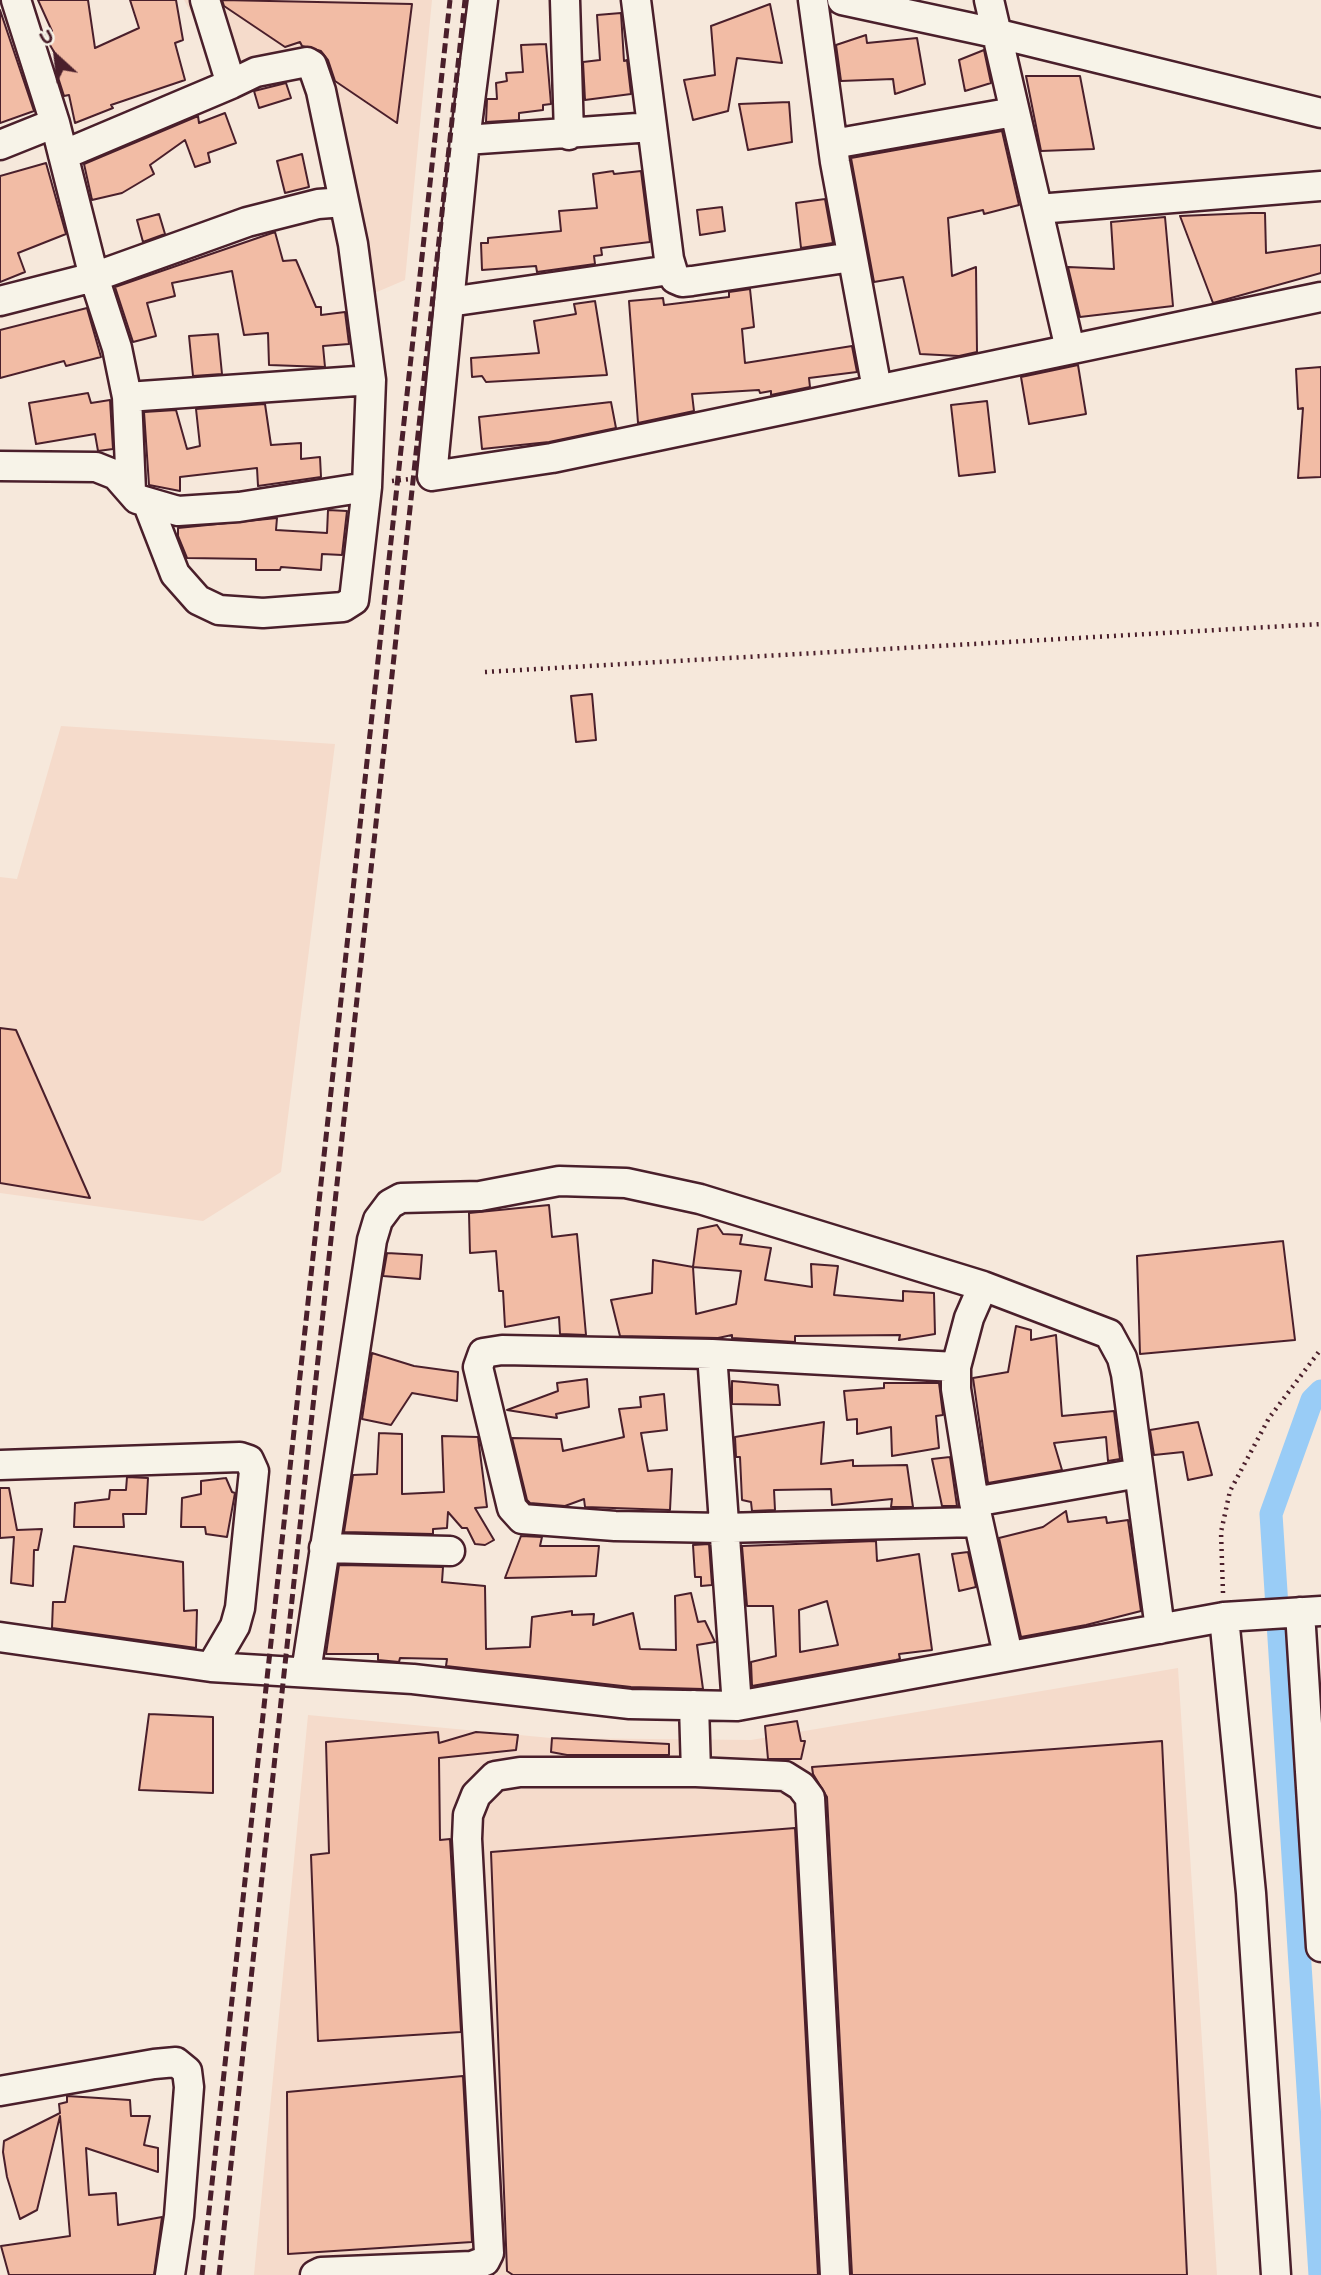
<!DOCTYPE html>
<style>
body{margin:0}
#map{position:relative;width:1321px;height:2275px;overflow:hidden;background:#f6e8db;font-family:Itim,sans-serif}
canvas{display:block}
.north{position:absolute;left:21px;top:21px;width:70px;height:70px;-webkit-text-stroke:5px #f7f3e8;paint-order:stroke;rotate:333deg;font-size:19px;font-weight:700;line-height:28px;text-align:center;color:#4a1f2b}
.north::after{content:'';display:block;margin:auto;width:24px;height:32px;background:#4a1f2b;clip-path:polygon(50% 0,100% 100%,50% 72%,0 100%)}
</style>
<div id="map">
<canvas width="1321" height="2275"></canvas>
<div class="north">U</div>
</div>
<script>
const ctx = document.querySelector('canvas').getContext('2d');
ctx.lineJoin = 'round';
function paint(path, color) {
  ctx.fillStyle = color;
  ctx.fill(path, 'evenodd');
}
function toPath(rows) {
  const path = new Path2D();
  for (const r of rows) {
    path.moveTo(r[0], r[1]);
    for (let i = 2; i < r.length; i += 2) path.lineTo(r[i], r[i + 1]);
  }
  return path;
}
function strokePath(path, color, width, dash) {
  ctx.strokeStyle = color;
  ctx.lineWidth = width;
  ctx.lineCap = dash ? 'butt' : 'round';
  ctx.setLineDash(dash || []);
  ctx.stroke(path);
}
paint(toPath([
 [184,0,432,0,405,280,363,298,307,62,231,84],
 [61,726,335,744,281,1172,203,1221,0,1193,0,877,17,879],
 [1178,1668,1217,2275,254,2275,308,1715,551,1738,751,1740]
]), '#f5dbcb');
strokePath(toPath([
 [1320,2275,1271,1514,1312,1400,1321,1391]
]), '#99ccf6', 23);
const building = toPath([
 [38,0,88,0,95,48,139,28,130,0,176,0,183,40,175,43,185,80,111,105,113,108,75,123,69,95,64,96,56,71,63,67,44,35,52,31,38,0],
 [222,0,412,4,397,123,335,81,328,60,321,51,302,46,300,42,285,47,224,6,222,0],
 [770,4,782,63,737,58,728,111,693,120,684,80,715,75,711,26,770,4],
 [0,10,34,111,0,123,0,10],
 [621,13,624,61,627,60,631,94,585,100,583,62,600,60,597,15,621,13],
 [866,35,867,43,917,38,925,84,895,94,893,79,841,81,836,45,866,35],
 [546,44,551,104,543,105,543,110,519,113,519,120,486,122,487,99,497,99,496,83,507,81,506,73,523,72,521,45,546,44],
 [984,50,991,83,965,91,959,60,984,50],
 [1026,76,1080,76,1094,149,1041,151,1026,76],
 [286,83,291,98,259,108,254,91,286,83],
 [789,102,792,142,748,150,739,104,789,102],
 [225,113,236,143,208,153,210,162,195,167,185,140,150,165,154,174,122,193,92,200,84,164,198,116,199,123,225,113],
 [1002,131,1019,205,984,214,983,210,948,218,952,276,976,267,977,352,959,356,920,354,903,277,874,282,851,158,1002,131],
 [302,154,309,187,285,193,277,161,302,154],
 [46,163,66,234,18,253,25,272,0,282,0,176,46,163],
 [613,171,614,174,641,171,650,242,601,248,602,255,594,256,595,264,537,272,536,266,482,270,481,243,488,243,488,238,561,231,559,211,597,208,593,174,613,171],
 [825,199,833,243,801,248,796,203,825,199],
 [722,207,725,231,700,235,697,210,722,207],
 [1251,213,1265,213,1266,253,1321,245,1321,273,1213,303,1180,216,1251,213],
 [159,214,165,234,143,242,137,220,159,214],
 [1165,217,1173,306,1080,317,1068,267,1114,269,1111,222,1165,217],
 [275,232,283,261,296,260,316,307,321,307,321,315,345,312,349,344,323,346,325,367,269,365,268,333,244,335,232,271,172,283,175,296,147,303,156,336,133,342,115,287,275,232],
 [750,289,754,327,742,329,745,363,852,346,857,372,809,378,810,387,771,395,771,391,760,393,759,390,692,394,694,411,638,423,629,301,663,298,664,305,729,297,729,292,750,289],
 [595,301,607,375,486,382,482,376,472,377,471,358,539,353,534,321,576,314,574,304,595,301],
 [87,308,101,357,66,366,64,361,0,378,0,330,87,308],
 [218,334,222,374,193,376,189,336,218,334],
 [1078,365,1086,414,1029,424,1021,377,1078,365],
 [1321,367,1321,477,1298,478,1303,408,1298,409,1296,369,1321,367],
 [88,393,91,403,110,400,113,449,98,451,95,434,36,444,29,403,88,393],
 [987,401,995,472,959,476,951,405,987,401],
 [611,402,616,428,549,442,482,449,479,417,611,402],
 [265,404,271,445,301,443,301,459,320,457,321,477,258,486,257,468,180,477,180,491,149,485,144,412,176,410,187,449,200,446,196,409,265,404],
 [328,510,347,511,342,555,322,554,321,570,281,567,280,570,256,570,256,559,187,558,178,536,178,528,277,518,276,530,327,533,328,510],
 [592,694,596,740,576,742,571,696,592,694],
 [0,1028,16,1030,90,1198,0,1183,0,1028],
 [549,1205,552,1237,577,1234,586,1335,560,1334,559,1317,505,1327,503,1291,499,1291,496,1251,470,1253,469,1213,549,1205],
 [717,1225,723,1234,742,1235,740,1244,771,1248,765,1280,812,1287,811,1264,838,1266,834,1295,903,1301,903,1291,934,1293,935,1334,899,1340,900,1335,795,1336,795,1342,732,1338,732,1335,718,1338,620,1336,611,1300,652,1293,653,1260,693,1267,698,1229,717,1225],
 [693,1267,741,1271,736,1304,696,1314,693,1267],
 [1283,1241,1295,1340,1140,1354,1137,1256,1283,1241],
 [387,1253,422,1255,420,1279,383,1276,387,1253],
 [1016,1326,1031,1330,1031,1340,1056,1335,1062,1416,1114,1411,1120,1459,1108,1461,1106,1437,1054,1443,1062,1470,988,1483,973,1378,1008,1372,1016,1326],
 [372,1353,414,1366,458,1372,457,1401,412,1393,391,1425,362,1419,372,1353],
 [587,1379,589,1407,556,1414,557,1418,507,1410,558,1391,557,1383,587,1379],
 [732,1381,778,1385,780,1405,732,1404,732,1381],
 [884,1383,939,1383,943,1415,936,1416,939,1448,892,1456,891,1427,857,1434,857,1419,847,1420,844,1391,884,1388,884,1383],
 [664,1394,667,1430,641,1433,648,1471,672,1469,670,1510,585,1507,584,1499,565,1506,530,1503,527,1500,512,1438,561,1439,563,1451,624,1437,619,1409,641,1407,640,1397,664,1394],
 [824,1422,821,1464,853,1460,853,1466,907,1465,913,1507,891,1507,892,1499,832,1505,831,1489,774,1490,775,1510,752,1511,751,1502,742,1500,740,1457,736,1457,735,1437,824,1422],
 [1198,1422,1212,1475,1188,1480,1183,1452,1154,1455,1150,1430,1198,1422],
 [379,1433,402,1434,402,1494,444,1492,442,1436,478,1437,487,1507,475,1508,494,1540,485,1545,475,1544,467,1528,462,1528,448,1512,447,1528,433,1529,433,1534,344,1532,353,1475,377,1474,379,1433],
 [950,1457,957,1506,942,1506,932,1459,950,1457],
 [127,1477,148,1478,146,1514,123,1514,124,1527,74,1527,75,1503,109,1499,110,1490,126,1490,127,1477],
 [226,1478,232,1492,235,1493,227,1537,206,1534,205,1527,181,1527,182,1498,201,1494,201,1481,226,1478],
 [0,1488,9,1488,17,1530,42,1529,38,1550,34,1550,33,1586,11,1583,14,1537,0,1538,0,1488],
 [1066,1511,1068,1522,1106,1517,1107,1523,1128,1520,1141,1611,1086,1625,1021,1637,999,1538,1043,1527,1066,1511],
 [521,1536,542,1537,540,1546,599,1546,596,1576,505,1578,521,1536],
 [876,1541,877,1561,919,1554,932,1650,899,1654,900,1659,896,1660,752,1686,751,1662,776,1656,773,1606,747,1606,742,1546,876,1541],
 [827,1601,838,1645,800,1652,799,1610,827,1601],
 [709,1544,712,1585,701,1586,701,1577,695,1577,693,1545,709,1544],
 [74,1546,183,1562,184,1611,197,1610,196,1648,52,1628,53,1602,65,1602,74,1546],
 [968,1552,976,1587,959,1591,952,1554,968,1552],
 [339,1565,443,1567,442,1582,485,1586,486,1649,530,1647,532,1617,572,1611,572,1615,594,1614,593,1625,633,1613,640,1649,676,1650,675,1596,691,1593,698,1622,705,1621,715,1642,697,1645,703,1689,631,1687,446,1666,447,1659,400,1658,399,1662,378,1660,378,1654,326,1654,339,1565],
 [149,1714,213,1717,213,1793,139,1790,149,1714],
 [797,1721,801,1741,805,1741,801,1759,768,1759,765,1726,797,1721],
 [438,1732,439,1743,476,1732,518,1735,516,1750,439,1758,440,1840,450,1839,461,2032,318,2041,311,1855,329,1853,326,1742,438,1732],
 [552,1738,669,1744,669,1755,567,1755,551,1752,552,1738],
 [1162,1741,1187,2275,852,2275,827,1797,813,1774,812,1767,1162,1741],
 [795,1828,818,2275,513,2275,507,2271,491,1852,795,1828],
 [463,2076,472,2242,288,2254,287,2092,463,2076],
 [67,2096,130,2100,131,2116,150,2116,144,2145,158,2148,158,2172,86,2148,89,2195,116,2193,118,2225,162,2217,154,2275,9,2275,1,2246,70,2236,60,2116,37,2210,20,2219,7,2177,3,2152,4,2141,60,2113,59,2104,67,2102,67,2096]
]);
paint(building, '#f2bca5');
strokePath(building, '#4a1f2b', 2);
const minor = toPath([
 [16,0,55,123,94,277,117,348,127,397,131,491],
 [483,0,465,140,432,476,552,458,1321,297],
 [565,0,569,135],
 [636,0,669,259,675,279,682,282,692,281,852,257],
 [813,0,835,162,877,389],
 [842,0,995,33,1321,113],
 [989,0,1070,349],
 [465,140,652,127],
 [833,144,1014,112],
 [0,145,55,123],
 [63,155,231,84],
 [1038,209,1321,186],
 [0,301,94,277,247,222,318,204,344,202],
 [449,302,670,270],
 [127,397,371,380],
 [0,466,96,467,116,475,137,499,178,511,239,507,367,487],
 [147,502,175,574,198,600,219,610,263,613,343,607,354,600,367,487,371,380,353,244,321,91,312,65,307,62,256,72,231,84,205,0],
 [983,1286,969,1318,956,1367,956,1389,974,1502,1008,1655],
 [712,1354,737,1706],
 [956,1367,712,1354,502,1350,483,1353,478,1367,512,1508,522,1519,615,1526,722,1528,978,1522],
 [0,1465,240,1457,249,1460,254,1471,240,1608,235,1626,211,1667],
 [974,1502,1139,1473],
 [324,1548,450,1551],
 [1300,1612,1321,1947],
 [1224,1617,1251,1893,1276,2275],
 [0,1637,211,1667,413,1679,630,1704,737,1706,1224,1617,1321,1611],
 [306,1672,372,1240,378,1220,390,1204,401,1198,480,1196,559,1181,626,1183,700,1199,983,1286,1109,1334,1122,1358,1126,1374,1160,1629],
 [694,1705,696,1772],
 [0,2091,154,2064,176,2062,187,2071,189,2087,179,2216,170,2275],
 [315,2275,321,2272,472,2266,485,2261,489,2253,467,1839,468,1815,476,1795,495,1776,520,1772,696,1772,785,1776,801,1786,810,1798,835,2275]
]);
strokePath(minor, '#4a1f2b', 33);
strokePath(toPath([
 [392,481,411,479],
 [485,672,1321,624],
 [1223,1593,1221,1532,1230,1491,1269,1418,1321,1349]
]), '#4a1f2b', 4.5, [2, 5]);
strokePath(minor, '#f7f3e8', 28);
strokePath(toPath([
 [202,2275,450,0],
 [219,2275,465,0]
]), '#4a1f2b', 5, [10, 5]);
</script>
